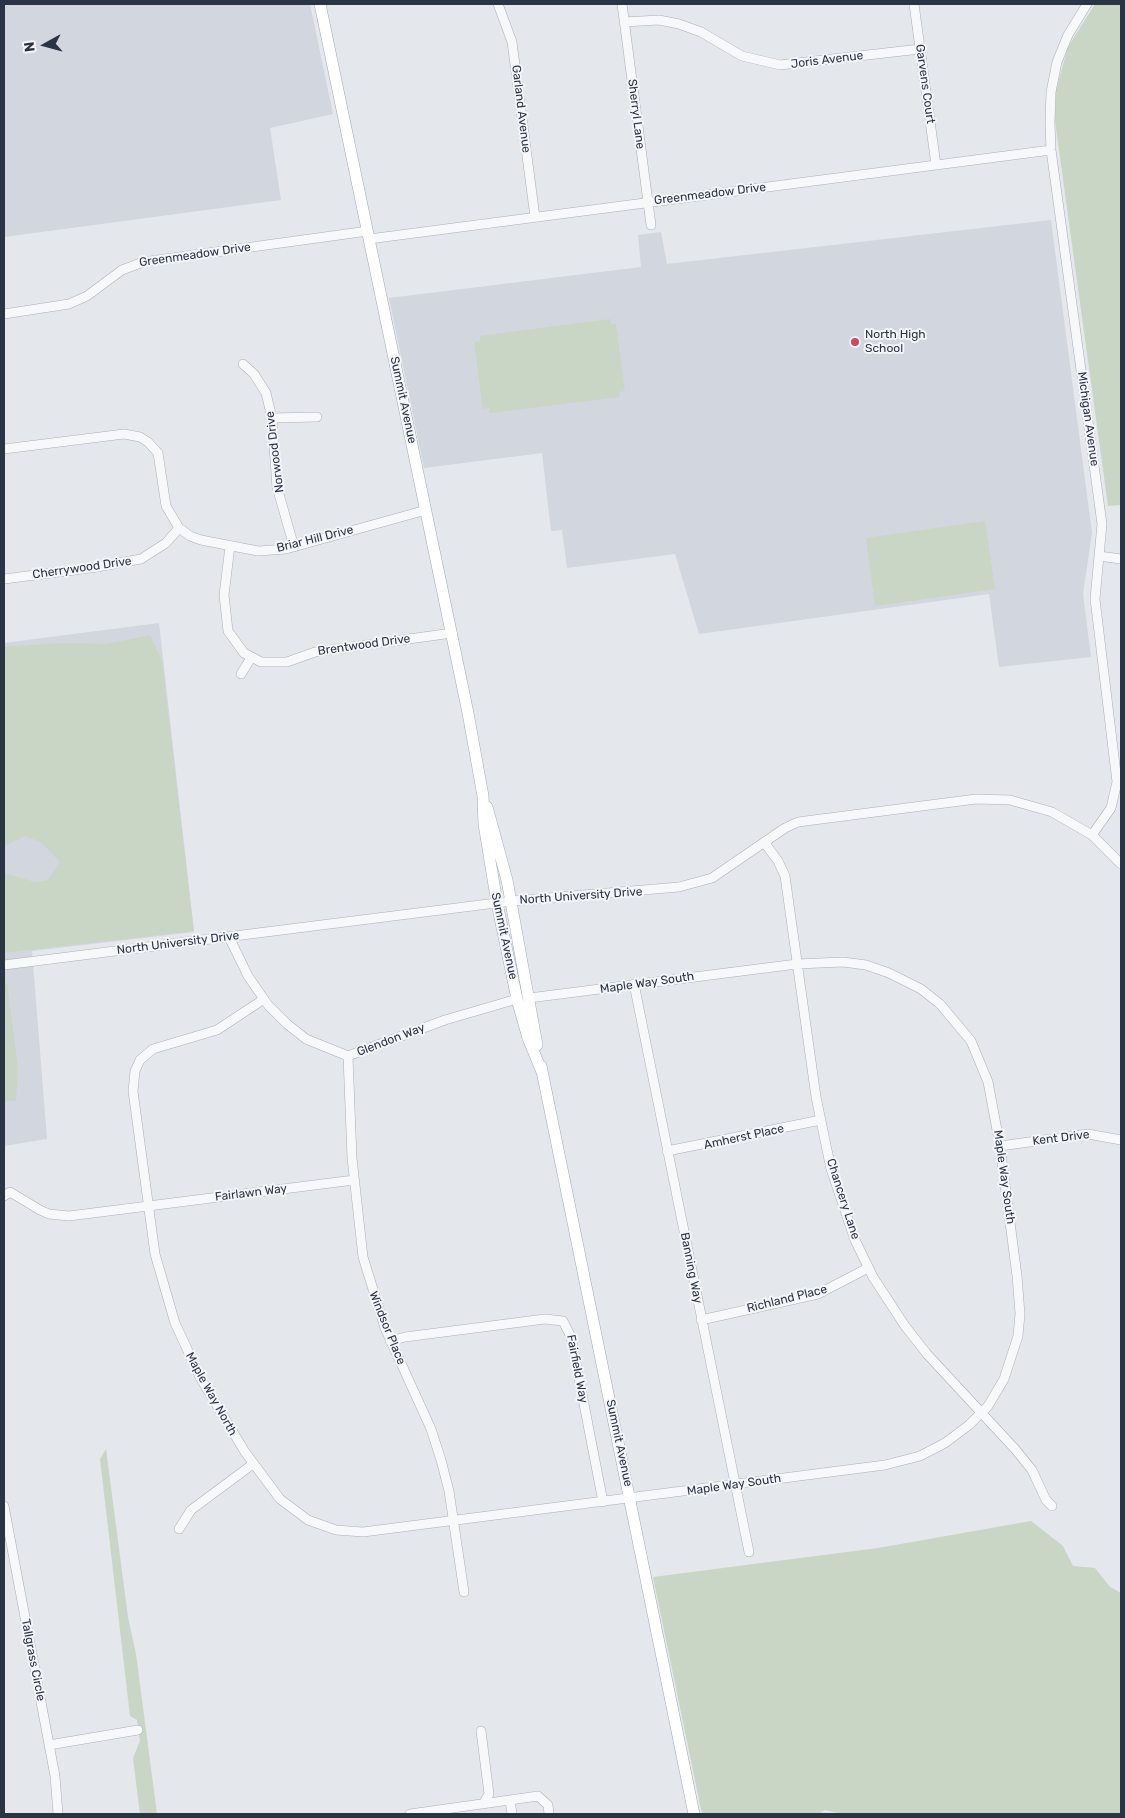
<!DOCTYPE html>
<style>
body{margin:0}
#map{position:relative;width:1125px;height:1818px;overflow:hidden;background:#e4e7ec;font-family:Rubik,sans-serif}
canvas{display:block}
.frame{position:absolute;inset:0;border:5px solid #2b3445;pointer-events:none}
.north{position:absolute;left:20px;top:20px;width:50px;height:50px;-webkit-text-stroke:4px #f4f6f9;paint-order:stroke;rotate:263deg;font-size:14px;font-weight:700;line-height:20px;text-align:center;color:#2b3445}
.north::after{content:'';display:block;margin:auto;width:18px;height:22px;background:#2b3445;clip-path:polygon(50% 0,100% 100%,50% 72%,0 100%)}
</style>
<div id="map">
<canvas width="1125" height="1818"></canvas>
<div class="frame"></div>
<div class="north">N</div>
</div>
<script>
const ctx = document.querySelector('canvas').getContext('2d');
ctx.lineJoin = 'round';
function paint(path, color) {
  ctx.fillStyle = color;
  ctx.fill(path, 'evenodd');
}
function toPath(rows) {
  const path = new Path2D();
  for (const r of rows) {
    path.moveTo(r[0], r[1]);
    for (let i = 2; i < r.length; i += 2) path.lineTo(r[i], r[i + 1]);
  }
  return path;
}
function strokePath(path, color, width, dash) {
  ctx.strokeStyle = color;
  ctx.lineWidth = width;
  ctx.lineCap = dash ? 'butt' : 'round';
  ctx.setLineDash(dash || []);
  ctx.stroke(path);
}
function drawText(font, color, halo, rows, align = 'center') {
  ctx.font = font + ' Rubik,sans-serif';
  ctx.lineWidth = 4;
  ctx.setLineDash([]);
  ctx.textBaseline = 'middle';
  ctx.strokeStyle = halo;
  ctx.fillStyle = color;
  for (const [text, x, y, turn = 0] of rows) {
    ctx.save();
    ctx.translate(x, y);
    ctx.rotate((+turn || 0) * Math.PI / 180);
    ctx.textAlign = isNaN(turn) ? turn : align;
    if (halo) ctx.strokeText(text, 0, 0);
    ctx.fillText(text, 0, 0);
    ctx.restore();
  }
}
paint(toPath([
 [4,4,310,4,333,114,270,128,281,200,4,237],
 [1051,220,1092,533,1083,594,1091,657,999,667,989,594,699,634,675,554,567,568,562,530,551,531,542,453,424,468,389,298,641,267,638,235,661,232,667,264],
 [159,623,194,932,32,951,47,1139,4,1146,4,643]
]), '#d2d6de');
paint(toPath([
 [1095,4,1121,4,1121,505,1108,506,1055,121,1056,90,1068,47],
 [610,319,611,324,616,324,625,391,619,392,620,397,490,413,489,408,483,409,474,342,480,341,480,336],
 [985,521,995,589,875,606,866,538],
 [150,635,162,661,194,931,4,953,4,873,35,882,48,880,60,862,41,842,25,836,4,846,4,647,62,643,107,644],
 [7,983,18,1069,16,1101,4,1101,4,984],
 [106,1449,128,1617,136,1654,157,1814,140,1814,133,1758,140,1741,137,1720,130,1716,100,1459],
 [1031,1521,1063,1546,1073,1566,1095,1568,1110,1587,1121,1593,1121,1814,842,1814,825,1810,818,1814,702,1814,653,1577,878,1548]
]), '#c9d6c5');
const minor = toPath([
 [498,4,512,42,535,217],
 [622,4,651,225],
 [914,4,936,165],
 [1087,4,1068,35,1057,62,1051,92,1050,123,1051,150,1102,524,1095,599,1117,782,1111,808,1092,835],
 [624,22,659,20,679,24,701,32,742,56,780,65,920,49],
 [369,239,1051,150],
 [4,314,69,304,87,296,122,270,143,262,368,231],
 [243,364,254,374,266,393,272,418,277,487,294,547],
 [272,418,317,417],
 [4,449,124,434,140,437,148,442,158,453,166,506,179,528,190,536,201,540,258,551,286,549,426,510],
 [230,546,224,595,228,631,244,653,261,662,287,662,315,652,452,633],
 [1099,556,1121,559],
 [4,579,97,567,141,559,166,543,179,528],
 [241,674,251,658],
 [764,842,778,861,785,876,816,1097,831,1169,855,1240,873,1277,905,1326,927,1354,1015,1449,1032,1470,1046,1500,1052,1506],
 [229,937,248,976,268,1005,287,1024,306,1039,348,1056,445,1020,517,999],
 [4,965,512,901,679,887,712,878,785,828,798,822,976,799,1010,800,1052,812,1092,835,1121,864],
 [634,984,749,1552],
 [264,999,217,1030,153,1049,140,1060,135,1071,133,1091,155,1254,175,1323,201,1379,245,1452,280,1499,308,1520,336,1530,363,1532,885,1465,920,1456,945,1443,969,1425,988,1406,1004,1379,1018,1336,1020,1314,1017,1276,1000,1146,988,1082,971,1041,940,1004,921,989,889,973,866,965,843,962,797,964,529,998],
 [348,1056,352,1158,363,1257,385,1328,431,1429,441,1460,449,1491,464,1592],
 [1000,1146,1088,1134,1121,1140],
 [667,1151,821,1120],
 [4,1196,10,1192,40,1210,49,1214,69,1216,354,1180],
 [701,1320,818,1294,868,1268],
 [390,1341,405,1337,545,1319,563,1321,571,1337,603,1502],
 [4,1506,55,1776,58,1814],
 [179,1529,191,1510,253,1464],
 [481,1731,489,1794,483,1804],
 [49,1745,138,1730],
 [410,1814,510,1800],
 [512,1814,510,1800,538,1796,548,1805,549,1814]
]);
const major = toPath([
 [320,4,468,713,483,796,484,824,497,903,517,999,528,1038,542,1072],
 [487,807,507,880,537,1045],
 [541,1066,694,1814]
]);
strokePath(minor, '#a9aeb7', 10);
strokePath(major, '#a3abb8', 12);
strokePath(minor, '#f7f8fa', 9);
strokePath(major, '#fff', 11);
for (const [x, y, r, color] of [
 [855,342,5,"#d1495b"]
]) {
  const dot = new Path2D();
  dot.arc(x, y, r, 0, 2 * Math.PI);
  ctx.fillStyle = color;
  ctx.fill(dot);
  strokePath(dot, '#f4f6f9', 2);
}
drawText('12px', '#2b3445', '#f4f6f9', [
 ["Joris Avenue",827,60,-7],
 ["Garvens Court",925,84,82],
 ["Garland Avenue",521,109,83],
 ["Sherryl Lane",636,114,83],
 ["Greenmeadow Drive",710,194,-7],
 ["Greenmeadow Drive",195,255,-8],
 ["Summit Avenue",403,400,78],
 ["Michigan Avenue",1088,419,82],
 ["Norwood Drive",275,452,-97],
 ["Briar Hill Drive",315,539,-14],
 ["Cherrywood Drive",82,568,-8],
 ["Brentwood Drive",364,645,-8],
 ["North University Drive",581,896,-4],
 ["Summit Avenue",504,936,78],
 ["North University Drive",178,943,-7],
 ["Maple Way South",647,983,-8],
 ["Glendon Way",391,1040,-21],
 ["Amherst Place",744,1137,-12],
 ["Kent Drive",1061,1138,-7],
 ["Maple Way South",1004,1177,82],
 ["Fairlawn Way",251,1193,-7],
 ["Chancery Lane",843,1199,72],
 ["Banning Way",691,1268,79],
 ["Richland Place",787,1299,-14],
 ["Windsor Place",387,1328,68],
 ["Fairfield Way",577,1369,79],
 ["Maple Way North",211,1394,61],
 ["Summit Avenue",619,1443,78],
 ["Maple Way South",734,1485,-8],
 ["Tallgrass Circle",33,1660,79]
]);
drawText('12px', '#2b3445', '#f4f6f9', [
 ["North High",865,335],
 ["School",865,349]
], 'left');
</script>
